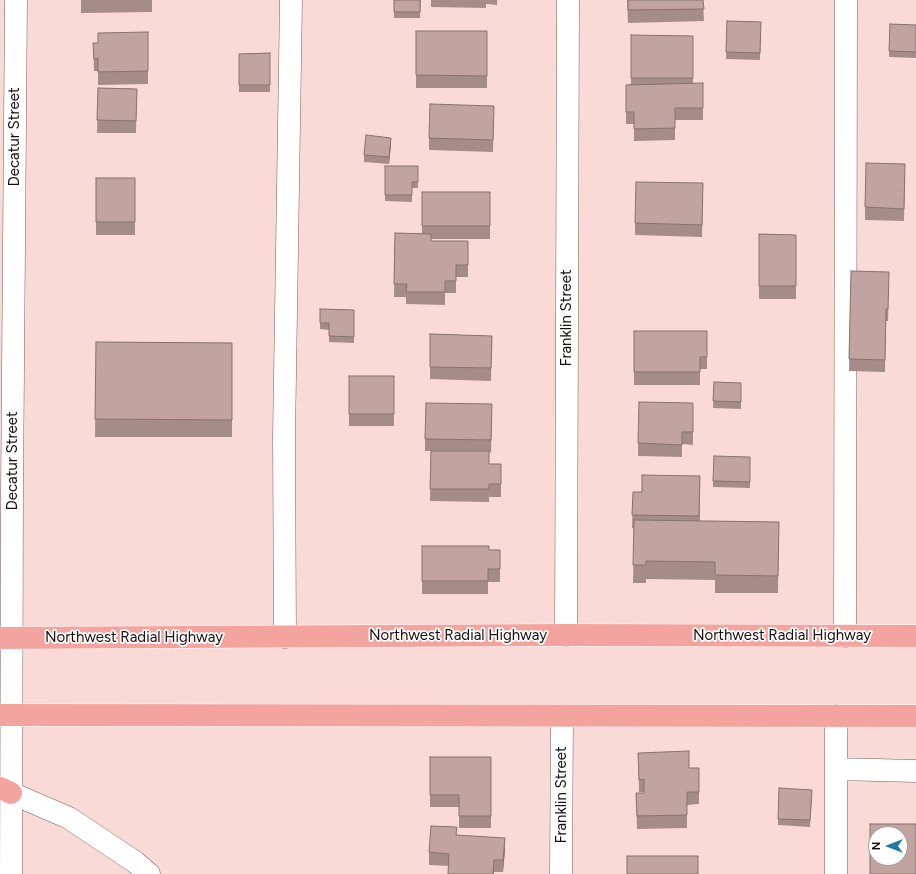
<!DOCTYPE html>
<style>
body{margin:0}
#map{position:relative;width:916px;height:874px;overflow:hidden;background:#fadad6;font-family:Figtree,sans-serif}
canvas{display:block}
.north{position:absolute;left:868px;top:826px;width:40px;height:40px;box-sizing:border-box;background:#fff;border:1px solid #a29e9e;border-radius:50%;rotate:270deg;font-size:11px;font-weight:700;line-height:16px;text-align:center;color:#170d0c}
.north::after{content:'';display:block;margin:auto;width:14px;height:18px;background:#207aa8;clip-path:polygon(50% 0,100% 100%,50% 72%,0 100%)}
</style>
<div id="map">
<canvas width="916" height="874"></canvas>
<div class="north">N</div>
</div>
<script>
const ctx = document.querySelector('canvas').getContext('2d');
ctx.lineJoin = 'round';
function toPath(rows) {
  const path = new Path2D();
  for (const r of rows) {
    path.moveTo(r[0], r[1]);
    for (let i = 2; i < r.length; i += 2) path.lineTo(r[i], r[i + 1]);
  }
  return path;
}
function strokePath(path, color, width, dash) {
  ctx.strokeStyle = color;
  ctx.lineWidth = width;
  ctx.lineCap = dash ? 'butt' : 'round';
  ctx.setLineDash(dash || []);
  ctx.stroke(path);
}
function paint(path, color) {
  ctx.fillStyle = color;
  ctx.fill(path, 'evenodd');
}
function drawText(font, color, halo, rows, align = 'center') {
  ctx.font = font + ' Figtree,sans-serif';
  ctx.lineWidth = 3.5;
  ctx.setLineDash([]);
  ctx.textBaseline = 'middle';
  ctx.strokeStyle = halo;
  ctx.fillStyle = color;
  for (const [text, x, y, turn = 0] of rows) {
    ctx.save();
    ctx.translate(x, y);
    ctx.rotate((+turn || 0) * Math.PI / 180);
    ctx.textAlign = isNaN(turn) ? turn : align;
    if (halo) ctx.strokeText(text, 0, 0);
    ctx.fillText(text, 0, 0);
    ctx.restore();
  }
}
const minor = toPath([
 [566,635,568,0],
 [845,636,846,0],
 [285,637,284,437,291,0],
 [836,716,836,874],
 [836,769,916,771],
 [11,793,69,818,135,862,149,874],
 [11,874,12,491,16,0],
 [561,874,562,716]
]);
const major = toPath([
 [0,638,566,635,916,636],
 [0,715,916,716],
 [0,788,11,793]
]);
strokePath(minor, '#795f5b', 23);
strokePath(major, '#fff', 23);
strokePath(minor, '#fff', 22);
strokePath(major, '#f4a49e', 22);
paint(toPath([
 [81,0,152,0,152,12,81,13],
 [394,0,421,0,420,18,394,18],
 [431,0,497,0,497,5,486,4,486,8,431,7],
 [627,0,703,0,704,21,628,23],
 [727,21,761,22,760,60,726,59],
 [890,24,916,25,916,58,889,57],
 [416,31,487,31,487,88,416,88],
 [148,32,148,84,98,85,98,71,94,71,93,43,98,43],
 [631,35,693,36,693,83,703,83,703,120,675,120,675,140,634,141,634,124,626,124,626,85,631,84],
 [270,53,270,92,239,92,239,54],
 [98,88,137,89,136,133,97,133],
 [494,118,493,152,429,150,429,138],
 [391,144,389,164,364,162,364,155],
 [385,166,418,166,418,188,412,188,412,202,385,201],
 [905,176,904,221,865,220,865,207],
 [96,178,135,178,135,235,96,235],
 [422,192,490,192,490,239,431,239,431,241,468,241,468,277,456,277,456,293,445,293,445,305,406,304,406,297,394,297,395,233,422,234],
 [703,195,702,237,635,235,635,223],
 [759,234,796,235,796,299,759,299],
 [851,271,889,285,888,321,886,321,885,372,849,371],
 [320,309,354,310,354,343,329,342,329,330,320,329],
 [634,331,707,331,707,369,700,369,700,385,634,385],
 [430,334,492,336,491,381,430,379],
 [96,342,232,343,232,437,95,437],
 [349,376,394,376,394,426,349,426],
 [714,382,741,383,741,409,713,408],
 [693,403,693,445,682,444,682,457,638,456,638,443],
 [492,417,491,453,489,452,489,464,501,464,501,497,489,497,489,502,430,501,431,451,425,451,425,439],
 [750,457,750,488,713,487,713,481],
 [700,476,700,521,779,522,778,593,715,593,715,580,646,579,646,583,633,583,634,528,632,528,633,492,642,492],
 [422,546,489,550,500,550,500,582,488,582,488,594,422,594],
 [638,753,689,768,699,768,699,804,687,805,687,828,637,829,636,793,644,793,644,792,639,792],
 [430,757,491,757,491,828,459,828,459,807,430,807],
 [812,796,810,827,778,825,778,819],
 [457,835,505,850,503,872,494,872,494,874,448,874,449,866,429,865,429,852]
]), '#a68c89');
paint(toPath([
 [391,138,391,144,389,164,389,157],
 [505,838,505,850,503,872,503,860]
]), '#87726f');
const building = toPath([
 [394,0,420,0,420,12,394,12,394,0],
 [628,0,703,0,704,9,628,10,628,0],
 [727,21,761,22,760,53,726,52,727,21],
 [890,24,916,25,916,52,889,51,890,24],
 [416,31,487,31,487,76,416,75,416,31],
 [148,32,148,71,98,72,98,58,94,59,93,43,98,43,98,33,148,32],
 [631,35,693,36,693,78,631,78,631,35],
 [270,53,270,85,239,85,239,54,270,53],
 [703,83,703,108,675,108,675,128,634,129,634,112,626,112,626,85,703,83],
 [98,88,137,89,136,121,97,120,98,88],
 [430,104,494,106,493,140,429,138,430,104],
 [366,135,391,138,389,157,364,155,366,135],
 [866,163,905,164,904,209,865,207,866,163],
 [385,166,418,166,418,182,412,182,412,195,385,195,385,166],
 [96,178,135,178,135,222,96,222,96,178],
 [636,182,703,183,702,225,635,223,636,182],
 [422,192,490,192,490,226,422,226,422,192],
 [395,233,431,234,431,241,468,241,468,265,456,265,456,281,445,281,445,292,406,292,407,284,394,284,395,233],
 [759,234,796,235,796,286,759,286,759,234],
 [851,271,889,272,888,309,886,309,885,360,849,359,851,271],
 [320,309,354,310,354,337,329,336,329,323,320,323,320,309],
 [634,331,707,331,707,357,700,357,700,372,634,372,634,331],
 [430,334,492,336,491,368,430,367,430,334],
 [96,342,232,343,232,420,95,419,96,342],
 [349,376,394,376,394,414,349,414,349,376],
 [714,382,741,383,741,402,713,401,714,382],
 [639,402,693,403,693,432,682,432,682,445,638,443,639,402],
 [426,403,492,404,491,440,425,439,426,403],
 [431,451,489,451,489,464,501,464,501,484,489,484,489,489,430,489,431,451],
 [714,456,750,457,750,482,713,481,714,456],
 [642,475,700,476,699,516,632,515,633,492,642,492,642,475],
 [634,520,779,522,778,576,715,575,715,562,646,561,646,565,633,565,634,520],
 [422,546,489,546,489,550,500,550,500,569,488,569,488,581,422,581,422,546],
 [689,751,689,768,699,768,699,792,687,792,687,815,637,816,636,793,644,793,644,779,639,780,638,753,689,751],
 [430,757,491,757,491,816,459,816,459,795,430,795,430,757],
 [779,788,812,790,810,820,778,819,779,788],
 [870,824,916,824,916,874,870,874,870,824],
 [876,834,900,834,900,858,876,858,876,834],
 [431,826,457,827,456,835,505,838,503,860,494,860,493,874,448,874,449,854,429,852,431,826],
 [627,856,698,856,698,874,627,874,627,856]
]);
paint(building, '#c1a39f');
strokePath(building, '#87726f', 1);
drawText('15px', '#170d0c', '#fff', [
 ["Decatur Street",15,137,-90],
 ["Franklin Street",567,318,-90],
 ["Decatur Street",13,461,-90],
 ["Northwest Radial Highway",458,636],
 ["Northwest Radial Highway",782,636],
 ["Northwest Radial Highway",134,638],
 ["Franklin Street",562,795,-90]
]);
</script>
